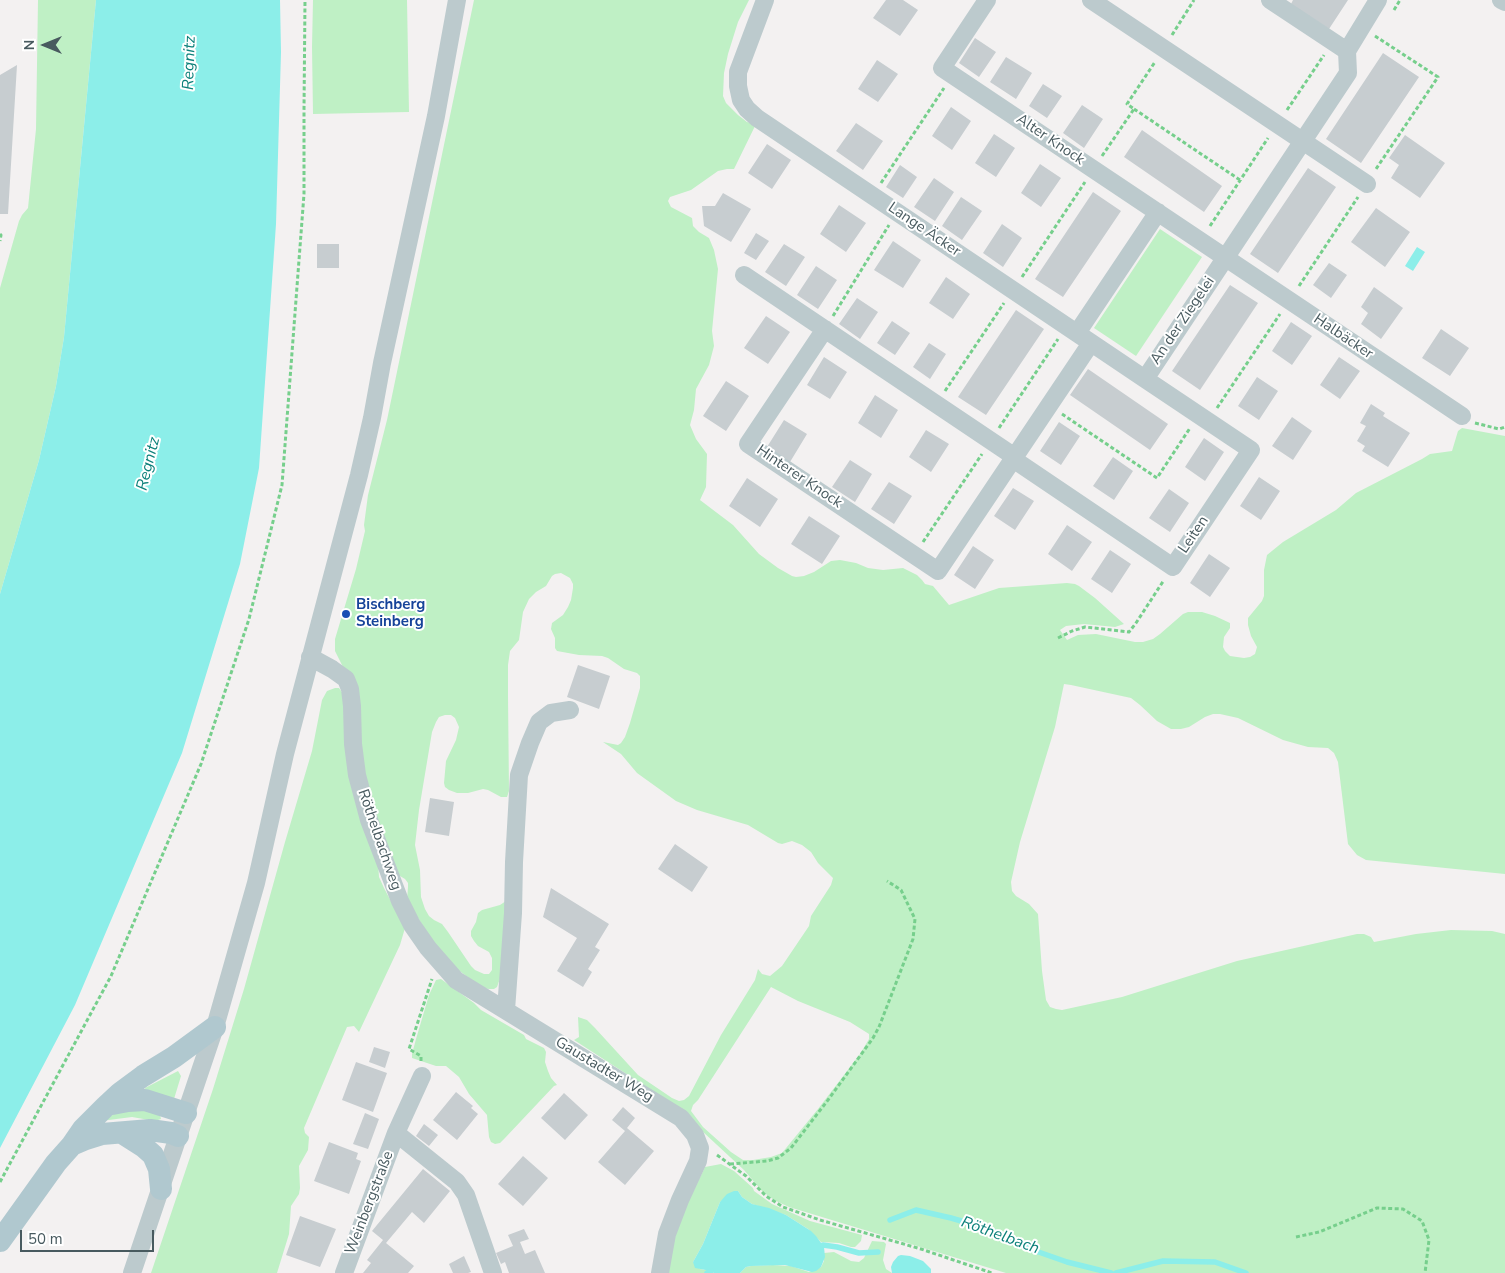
<!DOCTYPE html>
<meta charset="utf-8">
<style>
body{margin:0}
#map{position:relative;width:1505px;height:1273px;overflow:hidden;background:#f3f1f1;font-family:"Nunito Sans",sans-serif}
canvas{display:block}
.north{position:absolute;left:20px;top:20px;width:50px;height:50px;-webkit-text-stroke:4px #fff;paint-order:stroke;rotate:270deg;font-size:14px;font-weight:700;line-height:20px;text-align:center;color:#485a5f}
.north::after{content:'';display:block;margin:auto;width:18px;height:22px;background:#485a5f;clip-path:polygon(50% 0,100% 100%,50% 72%,0 100%)}
.scale{position:absolute;left:20px;top:1230px;width:134px;height:22px;box-sizing:border-box;border:2px solid #485a5f;border-top:0;padding-left:6px;font-size:15px;line-height:18px;white-space:nowrap;color:#485a5f;-webkit-text-stroke:4px #fff;paint-order:stroke}
</style>
<div id="map">
<canvas width="1505" height="1273"></canvas>
<div class="north">N</div>
<div class="scale">50 m</div>
</div>
<script>
const ctx = document.querySelector('canvas').getContext('2d');
ctx.lineJoin = 'round';
function paint(path, color) {
  ctx.fillStyle = color;
  ctx.fill(path, 'evenodd');
}
function toPath(rows) {
  const path = new Path2D();
  for (const r of rows) {
    path.moveTo(r[0], r[1]);
    for (let i = 2; i < r.length; i += 2) path.lineTo(r[i], r[i + 1]);
  }
  return path;
}
function strokePath(path, color, width, dash) {
  ctx.strokeStyle = color;
  ctx.lineWidth = width;
  ctx.lineCap = dash ? 'butt' : 'round';
  ctx.setLineDash(dash || []);
  ctx.stroke(path);
}
function drawText(font, color, halo, rows, align = 'center') {
  ctx.font = font + ' "Nunito Sans",sans-serif';
  ctx.lineWidth = 4;
  ctx.setLineDash([]);
  ctx.textBaseline = 'middle';
  ctx.strokeStyle = halo;
  ctx.fillStyle = color;
  for (const [text, x, y, turn = 0] of rows) {
    ctx.save();
    ctx.translate(x, y);
    ctx.rotate((+turn || 0) * Math.PI / 180);
    ctx.textAlign = isNaN(turn) ? turn : align;
    if (halo) ctx.strokeText(text, 0, 0);
    ctx.fillText(text, 0, 0);
    ctx.restore();
  }
}
paint(toPath([
 [38,0,96,0,64,337,56,386,39,460,0,594,0,288,19,221,22,215,28,208,36,129],
 [313,0,407,0,409,112,313,114,312,47],
 [474,0,749,0,738,22,728,54,724,73,723,96,726,103,738,115,747,122,756,124,734,169,727,169,718,171,691,190,670,197,668,201,671,207,692,218,693,226,699,232,709,238,714,250,718,269,712,331,714,346,709,365,696,389,694,410,690,425,696,439,707,454,706,487,700,500,733,525,759,554,778,568,792,576,796,577,804,576,814,572,831,561,840,560,856,563,868,568,883,570,903,568,917,575,922,580,925,584,933,586,949,605,999,588,1067,583,1075,584,1079,586,1095,598,1124,624,1115,627,1084,624,1066,626,1060,630,1067,640,1078,635,1096,634,1135,642,1143,642,1153,639,1160,634,1183,614,1188,612,1202,612,1215,616,1230,623,1230,628,1224,637,1223,647,1225,651,1230,656,1244,658,1250,657,1255,654,1257,647,1251,636,1248,625,1248,618,1262,601,1264,596,1264,570,1267,555,1283,542,1336,510,1356,493,1422,459,1430,454,1452,451,1458,431,1462,428,1505,436,1505,874,1366,860,1357,855,1348,844,1338,762,1334,753,1328,748,1308,747,1283,740,1238,718,1220,714,1213,714,1205,717,1189,727,1181,729,1171,729,1157,721,1140,705,1131,698,1071,685,1064,684,1055,727,1020,842,1011,882,1012,891,1016,896,1029,904,1038,914,1042,971,1046,1000,1050,1007,1056,1009,1062,1010,1122,997,1237,961,1357,934,1364,934,1371,937,1374,942,1416,934,1451,930,1492,931,1505,934,1505,1273,1006,1273,789,1207,774,1200,762,1191,744,1170,688,1118,628,1075,574,1040,579,1037,578,1017,587,1020,595,1028,638,1075,672,1098,679,1101,684,1100,689,1096,721,1035,755,980,758,969,762,974,770,976,782,966,809,926,811,916,831,885,833,878,818,863,811,852,802,845,792,841,782,844,778,843,748,825,697,810,676,801,637,773,621,754,603,742,618,745,621,743,625,737,630,723,640,688,640,676,637,673,624,669,608,658,602,656,579,655,557,651,555,648,555,638,551,629,552,623,563,615,568,607,571,600,573,588,573,584,570,578,561,573,555,574,552,576,546,586,536,592,529,599,523,612,519,640,510,651,508,665,508,696,509,791,507,797,501,797,488,790,483,789,468,793,457,793,449,790,445,787,444,783,446,761,456,740,459,727,455,718,451,715,445,715,439,717,436,722,432,732,419,810,415,845,420,870,421,897,425,909,429,916,434,920,442,924,448,932,471,966,475,970,484,974,489,974,492,970,492,958,489,952,478,946,474,941,471,936,471,931,476,922,478,913,482,910,500,905,506,901,503,970,497,987,494,989,489,989,483,988,474,982,457,969,437,949,407,900,408,887,408,883,405,879,378,863,379,877,384,888,405,928,400,945,359,1032,354,1026,347,1027,304,1128,305,1133,309,1137,308,1150,299,1166,300,1188,299,1194,291,1206,289,1234,277,1273,151,1273,213,1089,244,989,285,842,312,751,322,700,327,691,335,688,339,688,344,695,346,673,335,651,335,639,356,569,365,531,364,525,368,495,387,420],
 [771,987,798,1001,850,1022,869,1034,869,1039,860,1054,818,1109,782,1153,771,1157,753,1160,743,1160,731,1152,703,1127,691,1111,693,1105,698,1100],
 [1160,229,1202,257,1136,356,1094,328],
 [441,979,474,1003,481,1010,524,1035,526,1039,544,1048,546,1052,545,1062,548,1071,551,1078,557,1085,554,1086,505,1138,500,1143,495,1144,491,1142,489,1137,487,1115,469,1094,459,1077,446,1066,436,1066,412,1058,412,1054,416,1039,429,995,436,980],
 [178,1071,181,1076,174,1099,146,1091,145,1088],
 [128,1107,146,1109,160,1115,161,1119,155,1121,132,1117,101,1121],
 [721,1164,734,1171,753,1188,754,1191,772,1204,810,1221,862,1235,861,1241,855,1247,851,1247,839,1243,821,1242,808,1229,786,1215,752,1204,742,1197,738,1191,720,1202,703,1244,693,1262,700,1269,711,1271,714,1273,666,1273,674,1231,705,1167],
 [872,1241,884,1242,886,1244,883,1260,886,1269,892,1273,740,1273,746,1267,751,1266,773,1265,791,1266,809,1272,821,1267,824,1261,824,1253,834,1252,851,1261,859,1262,864,1258]
]), '#bff0c5');
paint(toPath([
 [96,0,280,0,281,52,276,224,259,468,240,564,182,753,75,1005,0,1148,0,594,39,460,56,386,64,337],
 [1417,247,1425,252,1413,271,1405,266],
 [734,1191,738,1191,742,1197,752,1204,769,1208,786,1215,811,1231,816,1236,824,1247,825,1257,821,1267,816,1271,812,1272,785,1265,751,1266,746,1267,740,1273,714,1273,711,1271,695,1268,693,1262,703,1244,720,1202,727,1194],
 [901,1255,910,1256,923,1261,931,1269,931,1273,892,1273,891,1267,893,1262,898,1256]
]), '#8ceee9');
strokePath(toPath([
 [890,1220,916,1210,951,1218,989,1229,1030,1249,1067,1262,1111,1273],
 [823,1245,837,1247,859,1253,878,1252],
 [707,1273,711,1271],
 [1116,1273,1163,1261,1215,1262,1246,1273]
]), '#8ceee9', 5.5);
paint(toPath([
 [886,0,903,0,918,10,900,36,873,18],
 [1293,0,1348,0,1329,29,1291,4],
 [975,38,996,52,979,77,959,63],
 [1383,53,1419,77,1361,163,1326,139],
 [1006,57,1032,73,1016,99,990,82],
 [877,60,898,74,878,102,858,89],
 [17,65,8,214,0,214,0,75],
 [1043,84,1062,96,1047,118,1029,106],
 [1082,105,1103,119,1084,148,1063,133],
 [951,107,971,121,952,150,932,136],
 [856,123,883,141,863,170,836,151],
 [1142,130,1222,186,1204,212,1124,157],
 [994,134,1015,148,996,177,975,163],
 [1405,135,1445,163,1420,198,1391,178,1399,165,1389,158],
 [767,144,791,160,772,189,748,173],
 [1040,164,1061,178,1041,207,1021,193],
 [900,165,917,177,903,198,886,187],
 [1308,168,1336,187,1278,273,1250,254],
 [934,178,954,192,935,221,914,207],
 [1093,192,1121,211,1063,297,1035,279],
 [723,193,751,209,731,242,704,226,702,206,715,206],
 [961,197,982,211,962,240,942,226],
 [839,205,866,223,846,252,820,234],
 [1376,208,1410,232,1385,267,1351,242],
 [1002,224,1022,238,1003,267,983,253],
 [756,233,769,241,756,260,744,253],
 [893,241,921,260,903,288,874,270],
 [317,244,339,244,339,268,317,268],
 [784,244,805,257,786,286,765,272],
 [1329,263,1347,275,1331,298,1313,285],
 [816,266,837,280,818,309,797,295],
 [946,277,970,294,953,319,929,303],
 [1230,285,1258,303,1200,390,1172,371],
 [1374,287,1403,308,1381,339,1361,324,1368,313,1361,307],
 [857,298,878,312,860,339,839,324],
 [1016,310,1044,329,986,415,958,397],
 [766,316,790,332,768,364,744,348],
 [892,321,910,333,895,355,877,343],
 [1291,322,1312,336,1292,365,1272,351],
 [1441,329,1469,348,1450,376,1422,358],
 [929,343,946,354,930,379,913,367],
 [824,357,847,372,830,399,807,385],
 [1339,357,1360,371,1340,399,1320,385],
 [1088,369,1168,424,1150,450,1070,395],
 [1257,377,1278,391,1259,420,1238,406],
 [726,381,749,396,726,431,703,416],
 [875,395,898,410,881,438,858,423],
 [1371,404,1385,413,1383,416,1410,433,1388,467,1362,451,1365,446,1357,441,1366,426,1360,423],
 [1292,417,1312,431,1293,460,1272,446],
 [784,420,807,434,790,462,767,447],
 [1059,422,1080,436,1061,465,1040,451],
 [926,430,949,444,931,472,909,457],
 [1204,438,1224,452,1205,481,1185,467],
 [1113,457,1133,471,1114,500,1093,486],
 [850,460,872,474,855,502,832,487],
 [1259,477,1280,491,1261,520,1240,506],
 [747,478,778,499,760,527,729,506],
 [889,482,912,496,894,524,871,509],
 [1013,488,1034,501,1015,530,994,516],
 [1169,489,1189,503,1170,532,1149,518],
 [809,516,840,536,822,564,791,544],
 [1067,525,1092,542,1072,571,1048,554],
 [973,546,994,560,975,589,954,575],
 [1110,550,1131,564,1112,593,1091,579],
 [1209,554,1230,568,1210,597,1190,583],
 [578,665,610,676,599,709,567,697],
 [430,798,454,802,449,836,425,832],
 [675,844,708,867,692,892,658,869],
 [551,888,609,924,595,947,600,950,588,969,592,972,583,987,557,971,577,938,543,917],
 [374,1047,390,1052,385,1068,369,1062],
 [356,1062,387,1073,373,1112,342,1100],
 [456,1092,473,1106,471,1108,478,1114,457,1140,433,1120],
 [564,1093,588,1115,565,1140,541,1118],
 [623,1107,635,1118,627,1128,654,1151,625,1185,598,1162,625,1131,612,1120],
 [365,1113,379,1119,368,1149,353,1144],
 [424,1124,438,1135,429,1146,416,1136],
 [329,1142,358,1153,356,1159,361,1161,349,1194,314,1181],
 [523,1156,548,1178,523,1206,498,1184],
 [423,1169,450,1191,424,1223,412,1212,386,1243,414,1266,408,1273,363,1273,371,1263,367,1260,383,1240,372,1231],
 [300,1216,336,1229,320,1267,286,1255],
 [524,1229,529,1239,520,1242,525,1254,535,1250,545,1273,509,1273,505,1262,501,1264,496,1253,513,1246,508,1235],
 [464,1256,471,1272,468,1273,453,1273,449,1264]
]), '#c7cdd0');
strokePath(toPath([
 [1394,10,1400,0],
 [1172,35,1194,0],
 [1375,36,1438,77,1376,169],
 [1134,109,1240,180],
 [1287,110,1324,55],
 [1102,156,1134,109,1127,104,1155,62],
 [881,183,944,88],
 [1210,226,1268,138],
 [0,234,1,235,0,241],
 [1022,277,1085,182],
 [1299,286,1358,197],
 [833,316,889,225],
 [945,391,1004,303],
 [1217,408,1280,314],
 [1062,414,1157,478,1190,428],
 [1475,423,1499,429,1505,427],
 [999,428,1058,339],
 [923,542,982,454],
 [1058,638,1072,631,1085,627,1129,632,1136,623,1164,580],
 [421,1061,421,1056,409,1049,432,979],
 [717,1155,746,1176,766,1196,783,1207,820,1220,921,1249,992,1273],
 [730,1164,767,1161,778,1158,791,1148,828,1100,873,1038,879,1027,913,939,915,919,901,890,887,881],
 [0,1182,111,976,201,764,249,619,282,485,304,194,304,110,305,0],
 [1296,1237,1319,1232,1377,1208,1403,1209,1422,1221,1429,1240,1425,1273]
]), '#76cf8c', 3, [4, 2.5]);
strokePath(toPath([
 [765,0,738,72,738,86,741,100,747,109,757,118,1145,379,1348,73,1347,51,1378,0],
 [987,0,942,68,1462,416],
 [1091,0,1367,184],
 [1270,0,1347,51],
 [1501,0,1505,2],
 [744,275,1015,457],
 [825,329,748,444,938,571,1091,343],
 [1077,333,1158,212],
 [1013,459,1173,567,1251,450,1145,379],
 [310,657,332,669,346,679,350,689,352,706,353,744,357,775,369,820,400,901,412,925,428,948,456,980,681,1118,695,1135,700,1148,698,1161,680,1200,667,1234,660,1273],
 [506,1010,513,913,514,862,519,775,530,743,539,722,551,713,570,710],
 [396,1133,457,1182,466,1195,493,1273],
 [132,1273,215,1027,256,883,285,754,359,475,372,418,382,363,436,116,457,0],
 [344,1273,396,1133,422,1076]
]), '#bccacd', 18);
strokePath(toPath([
 [107,1105,128,1101,145,1100,186,1113],
 [122,1133,144,1147,153,1155,159,1169,161,1189],
 [72,1145,86,1139,102,1134,150,1130,171,1133,178,1136],
 [0,1241,56,1163,72,1145,83,1129,106,1106,120,1093,143,1076,174,1057,215,1027]
]), '#b0c8cf', 22);
for (const [x, y, r, color] of [
 [346,614,5,"#1a4fb4"]
]) {
  const dot = new Path2D();
  dot.arc(x, y, r, 0, 2 * Math.PI);
  ctx.fillStyle = color;
  ctx.fill(dot);
  strokePath(dot, '#fff', 2);
}
drawText('15px', '#485a5f', '#fff', [
 ["Alter Knock",1050,140,34],
 ["Lange Äcker",924,230,34],
 ["An der Ziegelei",1183,321,-56],
 ["Halbäcker",1343,337,34],
 ["Hinterer Knock",799,477,34],
 ["Leiten",1194,535,-56],
 ["Röthelbachweg",379,840,71],
 ["Gaustadter Weg",604,1070,31],
 ["Weinbergstraße",370,1203,-69]
]);
drawText('bold 15px', '#164399', '#fff', [
 ["Bischberg",356,605],
 ["Steinberg",356,622]
], 'left');
drawText('italic 16px', '#0c807a', '#fff', [
 ["Regnitz",190,63,-88],
 ["Regnitz",149,464,-76],
 ["Röthelbach",1000,1236,20]
]);
</script>
